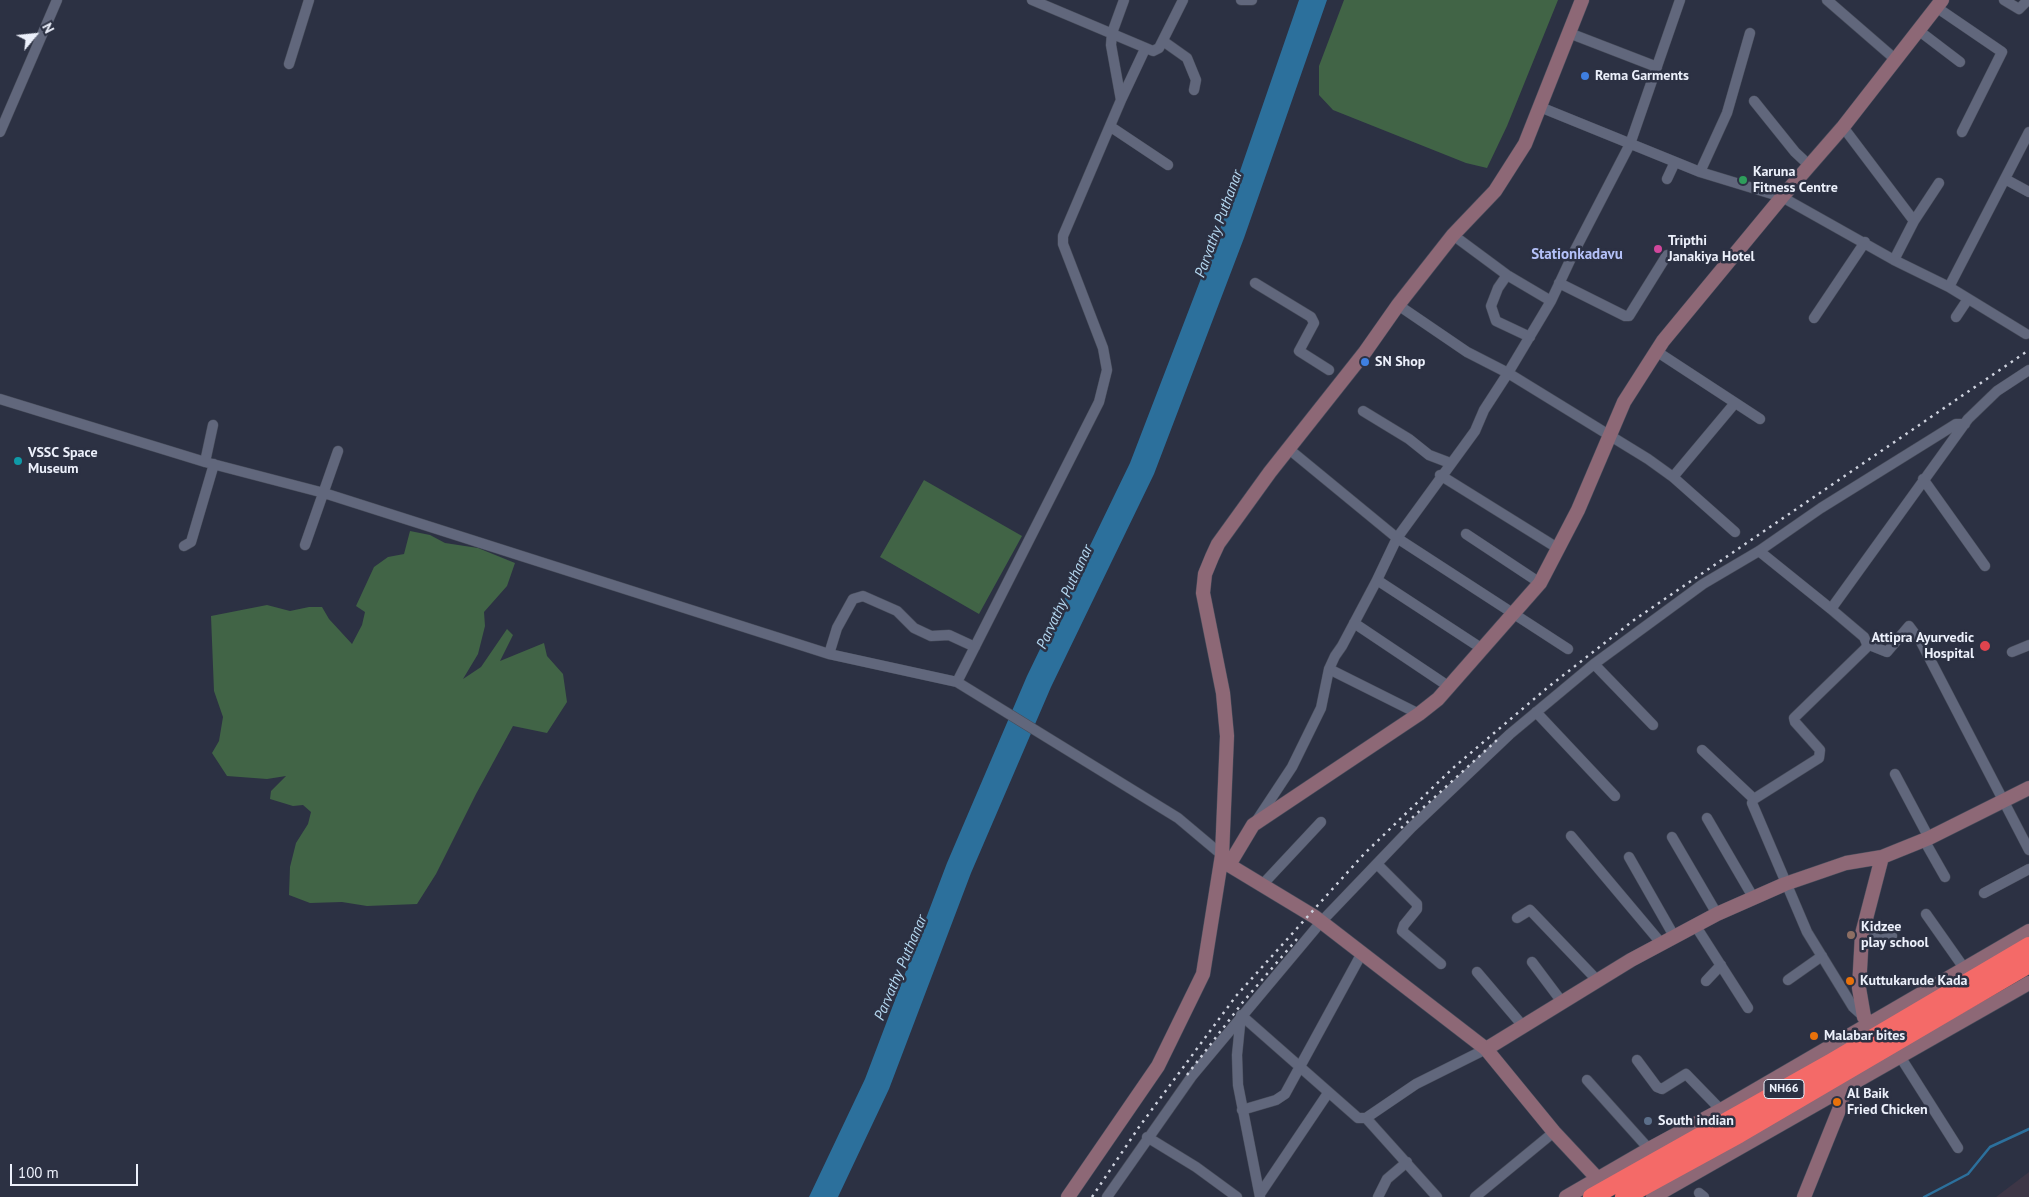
<!DOCTYPE html>
<style>
body{margin:0}
#map{position:relative;width:2029px;height:1197px;overflow:hidden;background:#2c3143;font-family:"PT Sans",sans-serif}
canvas{display:block}
.north{position:absolute;left:10px;top:10px;width:50px;height:50px;-webkit-text-stroke:4px #2c3143;paint-order:stroke;rotate:62deg;font-size:14px;font-weight:700;line-height:20px;text-align:center;color:#ecf0fb}
.north::after{content:'';display:block;margin:auto;width:18px;height:22px;background:#ecf0fb;clip-path:polygon(50% 0,100% 100%,50% 72%,0 100%)}
.scale{position:absolute;left:10px;top:1164px;width:128px;height:22px;box-sizing:border-box;border:2px solid #ecf0fb;border-top:0;padding-left:6px;font-size:15px;line-height:18px;white-space:nowrap;color:#ecf0fb;-webkit-text-stroke:4px #2c3143;paint-order:stroke}
</style>
<div id="map">
<canvas width="2029" height="1197"></canvas>
<div class="north">N</div>
<div class="scale">100 m</div>
</div>
<script>
const ctx = document.querySelector('canvas').getContext('2d');
ctx.lineJoin = 'round';
function paint(path, color) {
  ctx.fillStyle = color;
  ctx.fill(path, 'evenodd');
}
function toPath(rows) {
  const path = new Path2D();
  for (const r of rows) {
    path.moveTo(r[0], r[1]);
    for (let i = 2; i < r.length; i += 2) path.lineTo(r[i], r[i + 1]);
  }
  return path;
}
function strokePath(path, color, width, dash) {
  ctx.strokeStyle = color;
  ctx.lineWidth = width;
  ctx.lineCap = dash ? 'butt' : 'round';
  ctx.setLineDash(dash || []);
  ctx.stroke(path);
}
function drawText(font, color, halo, rows, align = 'center') {
  ctx.font = font + ' "PT Sans",sans-serif';
  ctx.lineWidth = 5;
  ctx.setLineDash([]);
  ctx.textBaseline = 'middle';
  ctx.strokeStyle = halo;
  ctx.fillStyle = color;
  for (const [text, x, y, turn = 0] of rows) {
    ctx.save();
    ctx.translate(x, y);
    ctx.rotate((+turn || 0) * Math.PI / 180);
    ctx.textAlign = isNaN(turn) ? turn : align;
    if (halo) ctx.strokeText(text, 0, 0);
    ctx.fillText(text, 0, 0);
    ctx.restore();
  }
}
paint(toPath([
 [2029,1172,2029,1197,1996,1197]
]), '#3d3646');
paint(toPath([
 [1344,0,1558,0,1507,126,1487,168,1466,163,1333,110,1319,95,1319,66],
 [924,480,1022,536,979,614,880,557],
 [410,531,430,535,445,543,478,548,515,563,507,586,484,612,485,626,478,654,463,679,481,667,507,629,513,635,500,661,544,643,547,656,563,674,567,702,547,733,513,726,476,794,436,874,417,904,367,906,342,902,310,903,289,895,290,867,296,843,308,824,311,812,303,805,293,806,270,799,271,791,286,776,267,779,227,776,212,753,219,741,223,717,214,691,211,616,267,605,290,611,309,607,322,607,329,619,352,644,362,625,365,612,356,606,374,567,388,557,404,554]
]), '#416446');
paint(toPath([
 [1299,0,1327,0,1244,238,1154,474,1051,687,971,873,889,1089,838,1197,809,1197,865,1079,947,863,1027,676,1130,463,1220,229]
]), '#2c709c');
strokePath(toPath([
 [1924,1197,1968,1174,1990,1147,2029,1129]
]), '#2c709c', 2.5);
const street = toPath([
 [1032,0,1153,51,1159,48,1183,0],
 [1241,0,1252,0],
 [1680,0,1630,144,1574,252,1551,301,1508,373,1648,459,1673,477,1735,532],
 [1827,0,1895,59],
 [2004,0,2019,9,2028,0],
 [1936,7,2002,52,1962,132],
 [1918,30,1960,62],
 [1569,33,1657,67],
 [1163,41,1187,58,1196,80,1194,90],
 [289,64,309,0],
 [1121,100,1145,49],
 [1754,101,1795,152,1810,166],
 [1540,107,1700,172,1782,197,1894,260,1949,287,2026,334],
 [1111,127,1168,165],
 [1843,127,1914,221],
 [0,132,57,0],
 [1700,172,1727,113,1750,33],
 [1667,179,1675,162],
 [2005,179,2029,192],
 [1453,235,1507,275,1551,301],
 [1894,260,1914,221,1939,183],
 [1507,275,1498,288,1491,306,1496,321,1530,337],
 [1255,283,1311,317,1314,323,1299,351,1329,370],
 [1559,283,1625,316,1629,316,1667,255],
 [1949,287,2029,132],
 [1956,317,1968,299],
 [1814,318,1865,242],
 [1656,351,1760,419],
 [0,399,205,462,324,493,829,654,957,682,1178,818,1222,855],
 [1363,411,1409,439,1429,455,1450,463],
 [1290,450,1397,538,1568,649],
 [205,462,213,425],
 [1440,475,1559,549],
 [1673,477,1735,403],
 [1923,479,1985,566],
 [1466,534,1540,583],
 [305,545,338,451],
 [184,546,191,542,214,464],
 [1759,551,1831,609],
 [1377,580,1481,648],
 [1354,623,1448,686],
 [1867,644,1887,652,1909,626,1921,642,2029,850],
 [2012,652,2029,645],
 [829,654,837,628,853,599,863,596,897,611,914,628,931,636,949,635,975,647],
 [1594,664,1653,725],
 [1329,669,1419,714],
 [957,682,1099,402,1107,370,1103,348,1063,244,1063,236,1121,100,1111,45,1112,33,1124,0],
 [1536,712,1615,796],
 [1702,750,1754,799],
 [1895,774,1929,838],
 [1707,818,1753,897],
 [1257,820,1292,767,1321,708,1329,669,1335,656,1342,646,1377,580,1397,538,1475,431,1484,410,1508,373,1467,352,1398,305],
 [1571,836,1661,943],
 [1672,837,1717,914],
 [1924,840,1945,877],
 [1629,857,1674,936],
 [1377,864,1417,904,1417,909,1404,925,1402,931,1441,964],
 [1263,884,1321,822],
 [1984,893,2029,869],
 [1926,914,1964,968],
 [1517,918,1530,910,1597,980],
 [1695,925,1748,1008],
 [1862,934,1881,940,1892,936],
 [1532,962,1562,1002],
 [1477,972,1523,1026],
 [1788,980,1822,956],
 [1706,981,1721,965],
 [1864,1017,1853,1007,1807,932,1752,803,1754,799,1819,758,1820,750,1795,722,1794,718,1866,648,1867,644,1864,637,1831,609,1968,419,1997,391,2029,370],
 [1895,1054,1901,1058,1958,1148],
 [1637,1060,1657,1087,1662,1089,1686,1074,1721,1110],
 [1587,1080,1649,1149],
 [1242,1110,1276,1100,1285,1094,1362,953],
 [1366,1118,1437,1197],
 [1147,1137,1196,1167,1237,1197],
 [1699,1193,1704,1197],
 [1260,1194,1328,1093],
 [1107,1197,1192,1076,1321,922,1412,827,1510,734,1594,664,1703,584,1759,551,1821,508,1940,434,1956,424,1965,424],
 [1260,1197,1238,1085,1237,1055,1241,1015,1358,1118,1366,1118,1416,1084,1486,1049],
 [1378,1197,1387,1179,1407,1162],
 [1475,1197,1554,1132]
]);
const secondary = toPath([
 [1223,857,1229,865,1315,917,1486,1049,1554,1132,1598,1179],
 [1229,865,1253,825,1419,714,1438,699,1540,583,1578,510,1624,402,1663,341,1782,197,1843,127,1942,0],
 [1870,1024,1864,1017,1859,988,1862,934,1882,857],
 [1486,1049,1631,960,1717,914,1785,884,1846,863,1882,857,1929,838,2029,788],
 [1068,1197,1158,1066,1203,974,1222,855,1227,736,1223,693,1203,593,1205,574,1212,557,1218,544,1270,472,1365,352,1398,305,1453,235,1495,191,1525,144,1582,0],
 [1566,1197,1649,1149,1721,1110,2029,931],
 [1653,1197,2029,983],
 [1804,1197,1839,1110,1846,1086]
]);
const highway = toPath([
 [1592,1197,1832,1062,2029,946],
 [1624,1197,1739,1134,2029,964]
]);
strokePath(street, '#484d5b', 11);
strokePath(secondary, '#484d5b', 15);
strokePath(highway, '#484d5b', 19);
strokePath(street, '#61677c', 10);
strokePath(secondary, '#8d6876', 14);
strokePath(highway, '#f46a68', 18);
strokePath(toPath([
 [1401,828,1497,740],
 [1187,1075,1243,1002,1297,939],
 [1092,1197,1139,1127,1236,996,1364,854,1453,768,1547,688,1634,620,2029,350]
]), '#cfd3df', 2.5, [2.5, 5]);
for (const [x, y, r, color] of [
 [1585,76,5,"#3f7fe0"],
 [1743,180,5,"#2e9e5b"],
 [1658,249,5,"#d1479c"],
 [1365,362,5,"#3f7fe0"],
 [18,461,5,"#0f9aa8"],
 [1985,646,6,"#e0444e"],
 [1851,935,5,"#8d6e63"],
 [1850,981,5,"#e8710a"],
 [1814,1036,5,"#e8710a"],
 [1837,1102,5,"#e8710a"],
 [1648,1121,5,"#5c6f8a"]
]) {
  const dot = new Path2D();
  dot.arc(x, y, r, 0, 2 * Math.PI);
  ctx.fillStyle = color;
  ctx.fill(dot);
  strokePath(dot, '#2c3143', 2);
}
for (const [x, y, w] of [
 [1784,1089,40]
]) {
  const box = new Path2D();
  box.roundRect(x - w / 2, y - 9.5, w, 19, 4);
  ctx.fillStyle = '#2c3143';
  ctx.fill(box);
  strokePath(box, '#ecf0fb', 1);
}
drawText('bold 12px', '#ecf0fb', null, [
 ["NH66",1784,1089]
]);
drawText('bold 14px', '#ecf0fb', '#2c3143', [
 ["Rema Garments",1595,76],
 ["Karuna",1753,172],
 ["Fitness Centre",1753,188],
 ["Tripthi",1668,241],
 ["Janakiya Hotel",1668,257],
 ["SN Shop",1375,362],
 ["VSSC Space",28,453],
 ["Museum",28,469],
 ["Attipra Ayurvedic",1974,638,"right"],
 ["Hospital",1974,654,"right"],
 ["Kidzee",1861,927],
 ["play school",1861,943],
 ["Kuttukarude Kada",1860,981],
 ["Malabar bites",1824,1036],
 ["Al Baik",1847,1094],
 ["Fried Chicken",1847,1110],
 ["South indian",1658,1121]
], 'left');
drawText('italic 15px', '#b5d8f1', '#2c3143', [
 ["Parvathy Puthanar",1219,224,-70],
 ["Parvathy Puthanar",1065,597,-65],
 ["Parvathy Puthanar",901,968,-67]
]);
drawText('bold 15px', '#b4c1f8', '#2c3143', [
 ["Stationkadavu",1577,255]
]);
</script>
